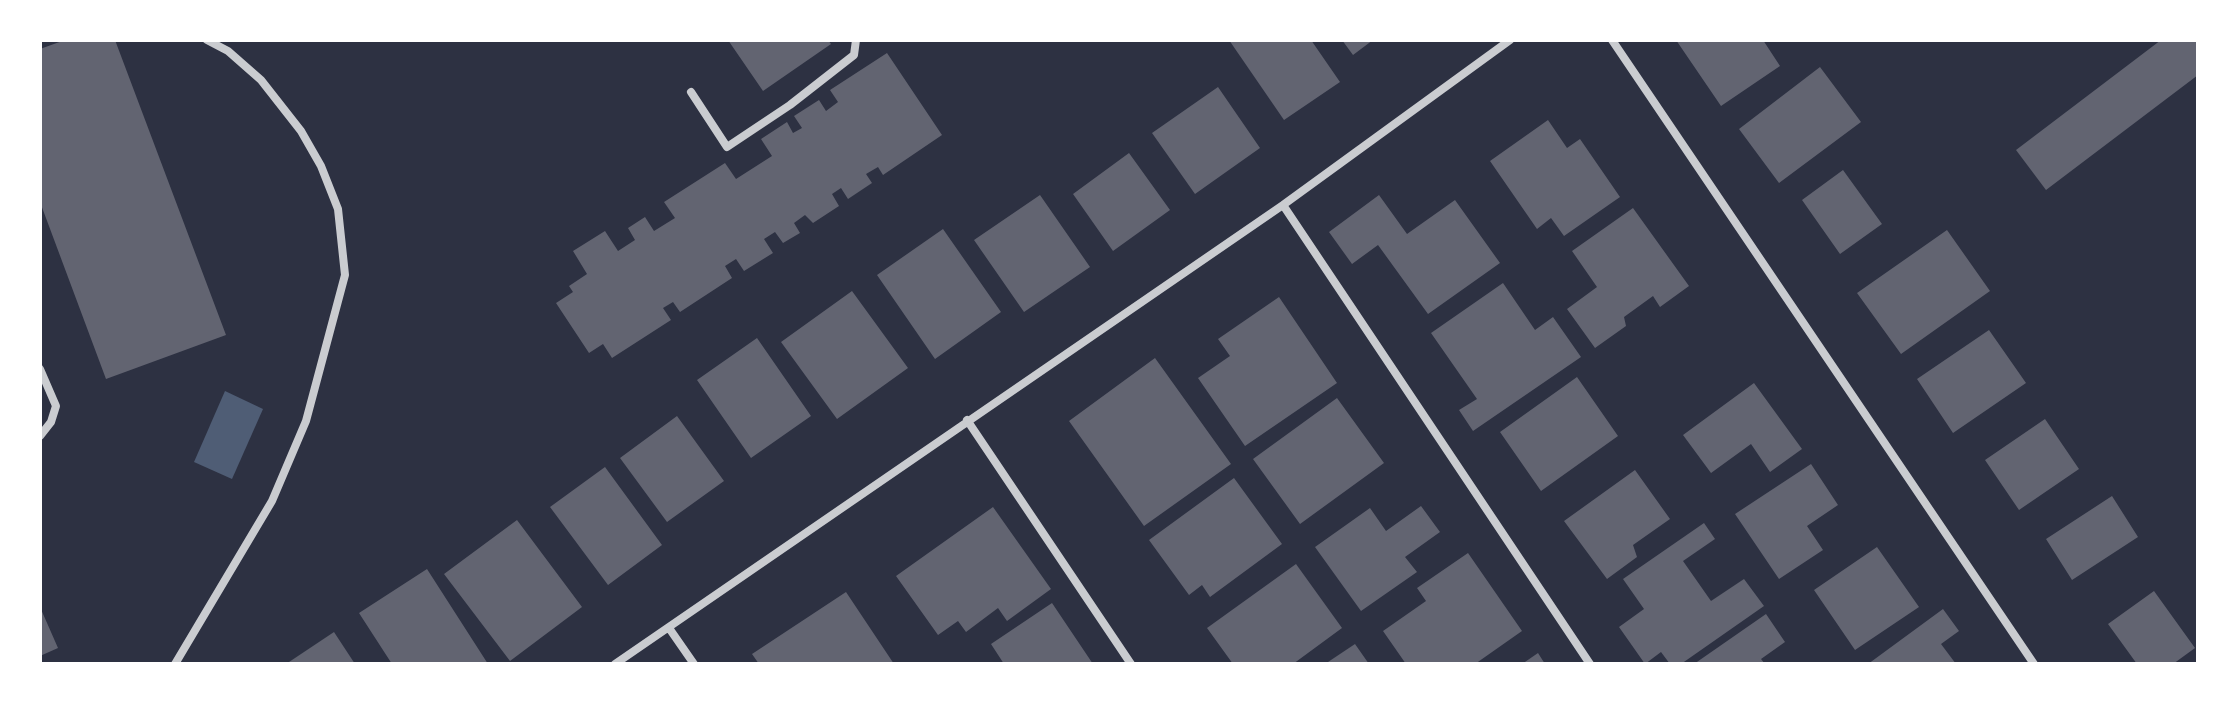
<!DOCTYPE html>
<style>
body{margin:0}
#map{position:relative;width:2238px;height:704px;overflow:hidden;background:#2d3142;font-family:"Source Serif 4",serif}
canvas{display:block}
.frame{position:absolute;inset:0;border:42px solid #fff;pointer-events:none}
</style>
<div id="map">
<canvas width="2238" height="704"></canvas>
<div class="frame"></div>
</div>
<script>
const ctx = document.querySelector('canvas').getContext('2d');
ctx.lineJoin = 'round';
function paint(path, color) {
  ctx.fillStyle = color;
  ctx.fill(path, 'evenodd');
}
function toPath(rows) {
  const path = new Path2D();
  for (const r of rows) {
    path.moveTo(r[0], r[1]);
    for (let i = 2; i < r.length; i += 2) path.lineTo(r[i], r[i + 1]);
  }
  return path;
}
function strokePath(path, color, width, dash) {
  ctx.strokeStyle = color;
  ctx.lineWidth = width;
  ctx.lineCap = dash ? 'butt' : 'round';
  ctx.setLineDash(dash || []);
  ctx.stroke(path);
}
paint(toPath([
 [225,391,263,409,232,479,194,462]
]), '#4f5d75');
paint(toPath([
 [65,40,115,40,226,335,106,379,40,202,40,49],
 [728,40,828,40,831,44,763,91],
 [1229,40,1311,40,1340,82,1284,120],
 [1342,40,1373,40,1353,55],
 [1676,40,1763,40,1780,66,1721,106],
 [2161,40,2198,40,2198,75,2046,190,2016,150],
 [887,53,942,135,883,175,878,167,866,174,872,183,848,199,841,188,832,194,839,206,813,223,805,215,794,223,800,233,783,243,775,232,764,239,773,253,744,271,736,259,725,266,732,278,680,312,673,302,663,308,671,320,612,358,603,344,589,353,556,303,573,292,569,286,587,274,573,251,605,231,618,251,635,240,628,228,645,217,654,231,675,218,664,202,725,163,736,179,772,156,761,139,787,122,793,133,802,128,794,116,819,100,826,111,838,102,830,90],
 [1820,67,1861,122,1779,183,1739,129],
 [1218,87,1260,148,1195,194,1152,133],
 [1548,120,1567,148,1580,139,1620,197,1564,236,1551,218,1537,229,1490,161],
 [1129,153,1170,210,1113,251,1073,194],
 [1843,170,1882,224,1840,254,1802,200],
 [1040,195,1090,267,1024,312,974,240],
 [1379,195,1407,234,1455,200,1500,263,1428,314,1378,245,1352,264,1329,232],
 [1633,208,1689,286,1660,307,1653,296,1624,317,1626,326,1595,348,1567,309,1597,287,1572,251],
 [943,229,1001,312,935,359,877,275],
 [1947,230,1990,291,1901,354,1857,293],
 [1503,283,1535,330,1553,317,1581,357,1473,431,1459,410,1477,399,1431,333],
 [852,291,908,368,837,419,781,342],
 [1279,297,1337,383,1245,446,1198,378,1230,356,1218,339],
 [1989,330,2026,383,1953,433,1917,379],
 [757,338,811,416,751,458,697,380],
 [1155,358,1231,464,1144,526,1069,421],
 [1577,377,1618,436,1541,491,1500,432],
 [1754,383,1802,449,1770,472,1751,444,1711,473,1683,435],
 [1337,398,1384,463,1300,524,1253,459],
 [677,416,724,481,667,522,620,458],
 [2045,419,2079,469,2019,510,1985,460],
 [1811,464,1838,505,1807,526,1823,550,1779,579,1735,514],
 [605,467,662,545,608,585,550,507],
 [1635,470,1670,519,1633,545,1637,557,1607,579,1564,521],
 [1234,478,1282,544,1210,597,1202,585,1189,595,1149,540],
 [2112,496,2138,537,2072,580,2046,539],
 [1421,506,1440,532,1405,557,1417,572,1361,611,1315,547,1370,508,1386,531],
 [993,507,1051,589,1007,621,998,608,966,632,958,621,938,635,896,576],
 [517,520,582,607,510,661,444,574],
 [1704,523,1715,539,1683,561,1711,601,1744,579,1764,606,1681,664,1670,664,1661,652,1645,664,1619,627,1644,609,1623,579],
 [1877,547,1919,607,1855,650,1814,590],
 [1468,553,1522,631,1475,664,1406,664,1383,631,1426,601,1417,588],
 [1296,564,1342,628,1293,664,1233,664,1207,628],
 [427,569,488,664,392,664,359,613],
 [2154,591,2195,648,2173,664,2137,664,2108,624],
 [846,592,894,664,759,664,752,654],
 [1052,603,1093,664,1004,664,991,644],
 [40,607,58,648,40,656],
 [1943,609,1959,631,1941,644,1956,664,1868,664],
 [1766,614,1785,642,1761,659,1765,664,1694,664],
 [334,632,355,664,286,664],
 [1355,644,1369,664,1325,664],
 [1538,653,1545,664,1522,664]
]), '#626471');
strokePath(toPath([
 [1612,40,2034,664],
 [691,92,727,147,790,105,854,55,856,40],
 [1283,205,1590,664],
 [40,369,56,406,51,422,40,436],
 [967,420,1131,664],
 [669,628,694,664],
 [175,664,272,501,306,421,345,275,338,209,321,166,301,131,261,80,228,51,207,40],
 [615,664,1283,205,1510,40]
]), '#caccd0', 8);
</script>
